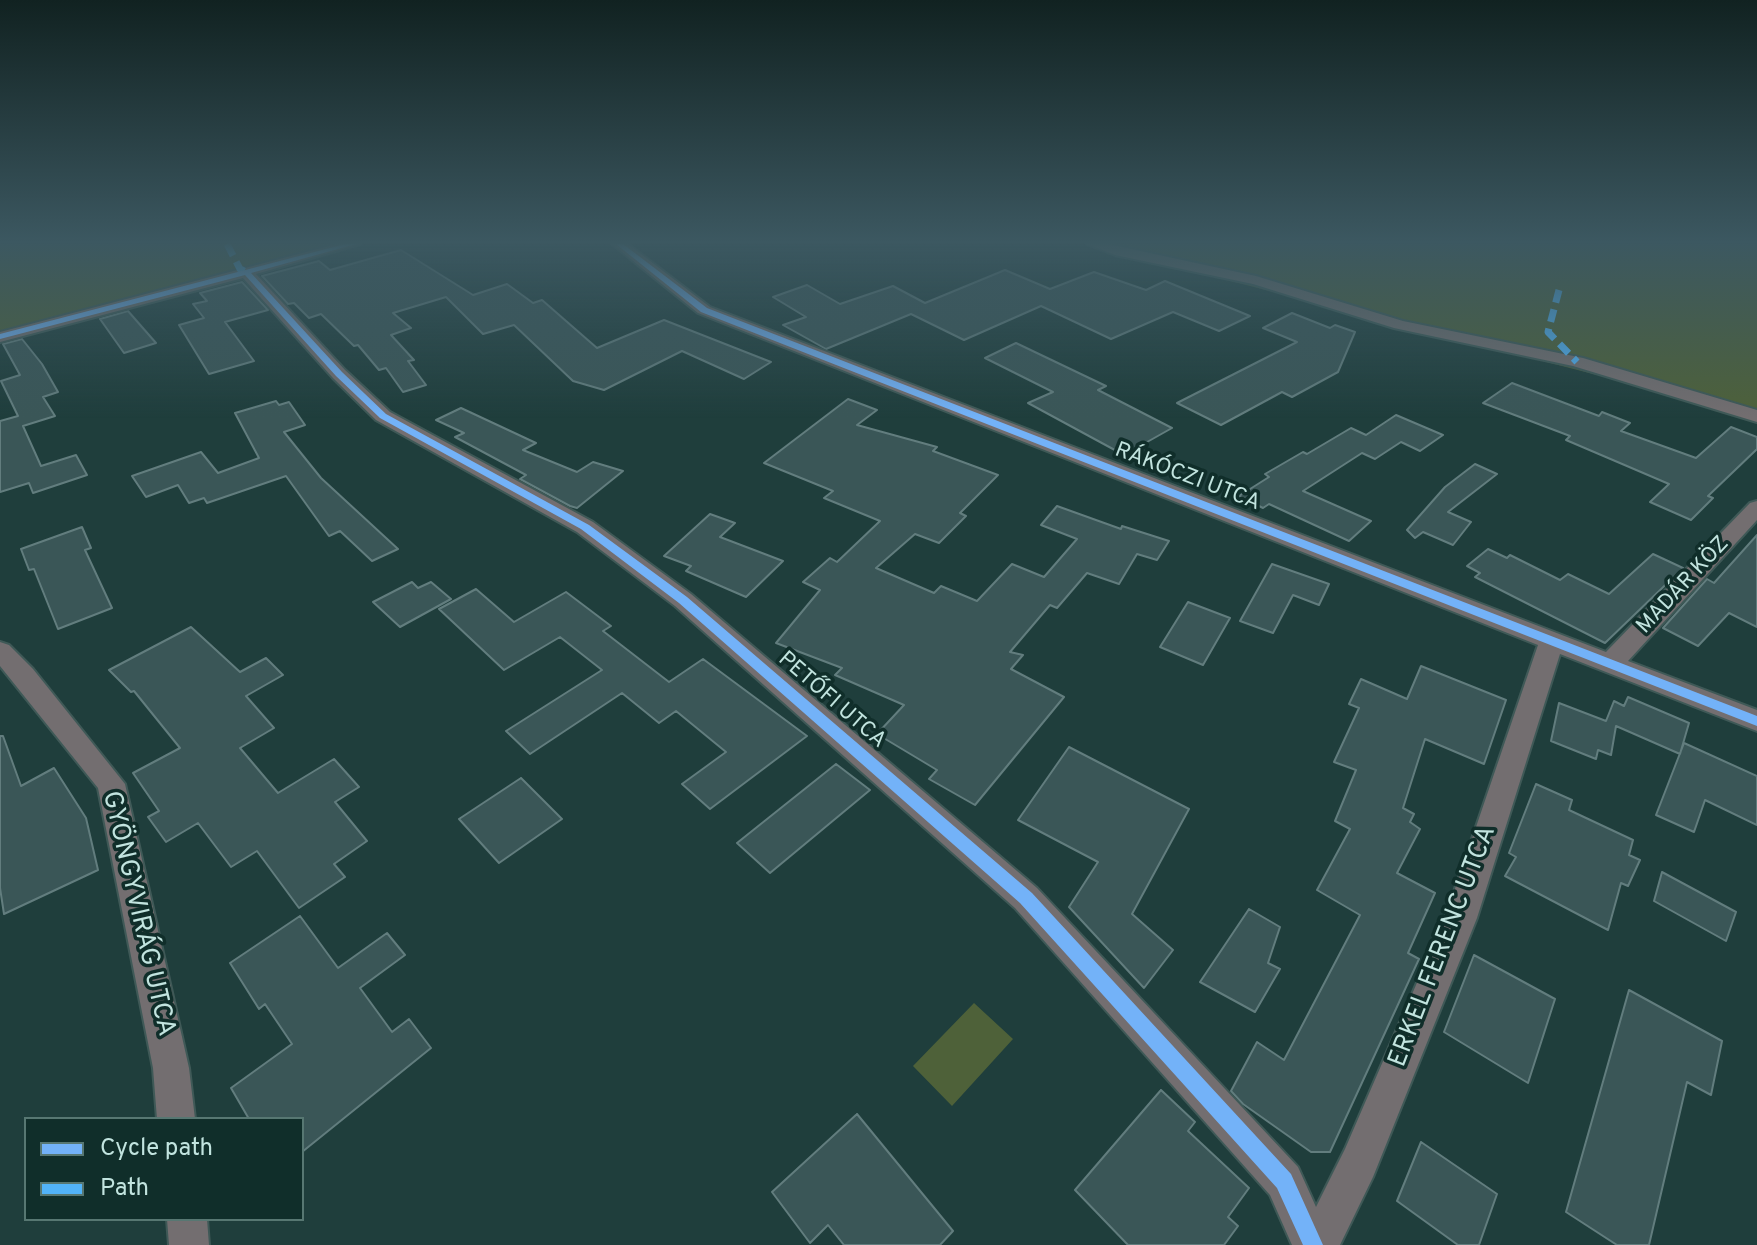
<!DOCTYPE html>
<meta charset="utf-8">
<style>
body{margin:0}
#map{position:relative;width:1757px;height:1245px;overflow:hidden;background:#1f3e3c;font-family:Overpass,sans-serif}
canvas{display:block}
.legend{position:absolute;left:24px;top:1117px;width:280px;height:104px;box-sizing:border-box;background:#102e2a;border:2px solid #577772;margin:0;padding:10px 14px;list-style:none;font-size:24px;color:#c2e4df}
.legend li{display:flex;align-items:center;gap:16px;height:40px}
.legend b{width:40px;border:2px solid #577772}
</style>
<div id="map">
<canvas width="1757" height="1245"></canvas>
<ul class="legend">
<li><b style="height:10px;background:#73b2f8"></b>Cycle path</li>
<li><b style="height:10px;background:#52b3f8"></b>Path</li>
</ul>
</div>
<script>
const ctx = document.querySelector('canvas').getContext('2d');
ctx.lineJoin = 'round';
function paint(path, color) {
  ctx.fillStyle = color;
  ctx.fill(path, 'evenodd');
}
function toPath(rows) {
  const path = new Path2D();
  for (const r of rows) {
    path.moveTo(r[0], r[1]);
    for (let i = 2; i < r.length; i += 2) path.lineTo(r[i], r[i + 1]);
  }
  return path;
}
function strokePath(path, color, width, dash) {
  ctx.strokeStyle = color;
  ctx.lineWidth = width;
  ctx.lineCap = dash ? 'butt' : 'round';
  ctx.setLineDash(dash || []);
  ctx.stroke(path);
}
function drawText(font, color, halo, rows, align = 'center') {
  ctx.font = font + ' Overpass,sans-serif';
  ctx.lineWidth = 7;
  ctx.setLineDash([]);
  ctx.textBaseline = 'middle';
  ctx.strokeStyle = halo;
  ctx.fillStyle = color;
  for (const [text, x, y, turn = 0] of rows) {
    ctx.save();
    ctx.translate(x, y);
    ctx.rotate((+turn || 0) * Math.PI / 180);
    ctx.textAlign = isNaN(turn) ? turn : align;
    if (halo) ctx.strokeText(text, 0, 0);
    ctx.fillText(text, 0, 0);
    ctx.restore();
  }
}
paint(toPath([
 [0,244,353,244,0,337],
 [1088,244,1757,244,1757,416,1258,288],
 [974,1003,1013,1039,952,1106,913,1066]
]), '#4e6139');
const building = toPath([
 [401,250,473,295,507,284,533,303,542,300,597,348,664,320,771,362,744,379,682,351,604,390,573,381,514,325,483,334,446,297,393,313,411,328,391,335,414,360,408,361,426,385,403,392,386,368,379,370,358,345,354,346,321,314,309,318,294,303,288,304,262,276,319,261,330,270,401,250],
 [1005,270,1050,289,1094,272,1146,290,1165,281,1250,316,1219,331,1173,312,1111,339,1041,306,964,340,911,314,826,349,783,325,806,317,773,297,807,285,840,304,893,286,925,303,1005,270],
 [242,282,268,310,225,322,254,361,209,374,179,325,204,318,193,304,207,301,200,293,242,282],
 [128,311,156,343,124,353,100,319,128,311],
 [1292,313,1330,328,1335,325,1355,332,1338,372,1292,397,1282,392,1221,425,1177,403,1297,342,1263,328,1292,313],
 [22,339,42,364,58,392,43,397,55,416,23,426,41,466,76,455,87,475,33,493,29,483,0,492,0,421,18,416,1,381,20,375,3,344,22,339],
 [1016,343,1106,386,1098,390,1172,428,1124,455,1028,403,1053,392,985,358,1016,343],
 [1512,383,1599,416,1602,412,1630,423,1621,431,1696,458,1731,427,1757,437,1757,449,1708,496,1713,498,1691,520,1650,502,1669,484,1566,440,1570,436,1483,403,1512,383],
 [848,399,877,410,857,425,937,447,933,451,998,475,960,513,966,516,939,543,915,534,876,568,934,593,941,586,977,601,1012,564,1044,577,1077,539,1041,525,1057,506,1121,529,1122,526,1169,541,1157,560,1137,554,1119,584,1087,573,1057,608,1050,605,1010,652,1023,655,1011,669,1064,697,975,805,929,779,937,770,877,734,904,705,835,675,842,668,776,643,820,590,803,582,830,558,837,562,880,521,824,498,833,491,764,463,848,399],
 [276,401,279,405,289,402,305,425,284,432,321,478,398,549,372,561,340,531,329,536,286,476,207,503,204,498,189,503,178,485,146,497,132,476,201,452,218,473,259,458,235,413,276,401],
 [461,408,536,443,523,450,577,472,593,462,623,471,577,508,570,506,520,479,526,475,455,437,464,433,436,420,461,408],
 [1396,415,1443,435,1420,451,1401,442,1375,459,1362,453,1303,491,1371,521,1349,541,1269,504,1263,508,1239,496,1269,477,1265,474,1303,452,1307,454,1351,428,1366,435,1396,415],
 [1475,464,1497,474,1448,512,1471,522,1453,545,1423,532,1415,538,1407,530,1445,487,1475,464],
 [710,514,735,523,720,537,783,561,746,597,686,571,691,566,664,556,710,514],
 [82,527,91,548,85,550,112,608,58,629,34,569,29,570,21,549,82,527],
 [1757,535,1757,627,1729,613,1698,646,1663,628,1707,579,1714,583,1757,535],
 [1488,549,1507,558,1510,555,1560,580,1568,574,1609,594,1653,554,1683,568,1605,643,1475,577,1480,573,1467,566,1488,549],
 [1272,564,1329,584,1319,605,1293,595,1273,633,1240,621,1272,564],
 [412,582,418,588,431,582,451,599,400,627,373,602,412,582],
 [476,589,514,622,566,592,611,626,603,631,669,682,703,659,807,736,710,809,682,784,726,752,676,711,659,723,622,693,530,754,506,731,602,670,560,637,504,670,439,609,476,589],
 [1188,602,1230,618,1203,665,1160,647,1188,602],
 [191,627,240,672,266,658,283,675,246,696,274,728,240,748,278,793,334,759,359,787,335,802,367,841,334,864,345,877,299,908,257,851,231,867,198,823,166,842,148,817,159,811,133,773,180,748,134,691,131,692,109,670,191,627],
 [1421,666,1506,700,1484,764,1425,739,1403,808,1414,814,1410,822,1420,829,1397,873,1435,893,1408,953,1419,959,1330,1152,1311,1152,1243,1104,1231,1091,1257,1042,1284,1060,1360,915,1317,890,1350,829,1335,821,1356,770,1334,762,1359,708,1349,704,1361,679,1407,699,1421,666],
 [1628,697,1689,723,1680,754,1616,726,1611,755,1598,750,1596,759,1551,741,1559,703,1606,721,1614,701,1624,706,1628,697],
 [0,736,3,736,21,786,54,768,86,818,98,870,4,914,0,888,0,736],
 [1684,743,1757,776,1757,825,1705,800,1694,832,1656,815,1684,743],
 [1069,747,1189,809,1132,914,1173,950,1144,988,1069,907,1098,862,1018,820,1069,747],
 [836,764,870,790,770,873,737,843,836,764],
 [521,778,562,819,499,863,459,819,521,778],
 [1536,784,1572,800,1569,810,1633,840,1629,855,1640,860,1628,886,1621,883,1608,930,1505,876,1516,857,1509,853,1536,784],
 [1662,872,1736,912,1726,941,1654,901,1662,872],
 [1249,909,1280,927,1268,963,1280,969,1255,1012,1200,982,1249,909],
 [300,916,338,968,387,933,405,955,360,988,392,1032,409,1019,431,1048,302,1152,302,1119,249,1119,231,1088,292,1044,265,1004,259,1009,230,963,300,916],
 [1474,955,1555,999,1528,1083,1444,1032,1474,955],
 [1629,990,1722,1041,1711,1095,1687,1082,1649,1245,1617,1245,1566,1212,1629,990],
 [1161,1090,1195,1122,1188,1131,1249,1188,1228,1217,1238,1226,1224,1245,1128,1245,1075,1190,1161,1090],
 [857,1114,953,1231,940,1245,844,1245,828,1225,810,1243,772,1192,857,1114],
 [1421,1142,1497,1194,1479,1245,1458,1245,1397,1201,1421,1142]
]);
paint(building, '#3a5657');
strokePath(building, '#627d7e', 2);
const minor = toPath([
 [337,244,360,244,256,274,345,370,390,412,593,522,691,594,1037,888,1298,1167,1316,1207,1345,1149,1445,918,1538,645,698,313,612,244,628,244,710,307,1606,652,1750,503,1757,501,1757,520,1628,661,1757,710,1757,731,1560,654,1477,918,1373,1177,1340,1245,1292,1245,1270,1195,1015,908,675,606,577,532,376,420,333,378,243,278,0,342,0,332,337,244],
 [1087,244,1108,244,1256,276,1403,321,1583,358,1757,410,1757,422,1573,366,1394,328,1253,284,1115,255,1087,244],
 [0,642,9,645,33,669,125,784,189,1068,195,1119,157,1119,153,1068,98,788,0,666,0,642],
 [167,1219,207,1219,209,1245,169,1245,167,1219]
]);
strokePath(minor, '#3f5957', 4);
paint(minor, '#736e70');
strokePath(toPath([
 [227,244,240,269,246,272],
 [1559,290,1548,332,1577,362]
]), '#52b3f8', 7, [13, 7]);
paint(toPath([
 [345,244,356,244,251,273,342,372,386,414,589,525,687,597,1032,893,1291,1174,1323,1245,1303,1245,1277,1188,1020,903,679,603,581,529,380,418,336,376,245,275,0,339,0,334,345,244],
 [616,244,623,244,707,308,1757,716,1757,726,701,312,616,244]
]), '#73b2f8');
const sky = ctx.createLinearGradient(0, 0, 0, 418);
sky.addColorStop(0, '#112221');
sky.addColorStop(0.58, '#3c5861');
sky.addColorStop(1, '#3c586100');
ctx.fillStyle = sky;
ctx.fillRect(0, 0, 1757, 418);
drawText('22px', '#c2e4df', '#102e2a', [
 ["RÁKÓCZI UTCA",1187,478,21],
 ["MADÁR KÖZ",1684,586,-47],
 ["PETŐFI UTCA",831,701,41]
]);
drawText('26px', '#c2e4df', '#102e2a', [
 ["GYÖNGYVIRÁG UTCA",137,914,77],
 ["ERKEL FERENC UTCA",1444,947,-69]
]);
</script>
